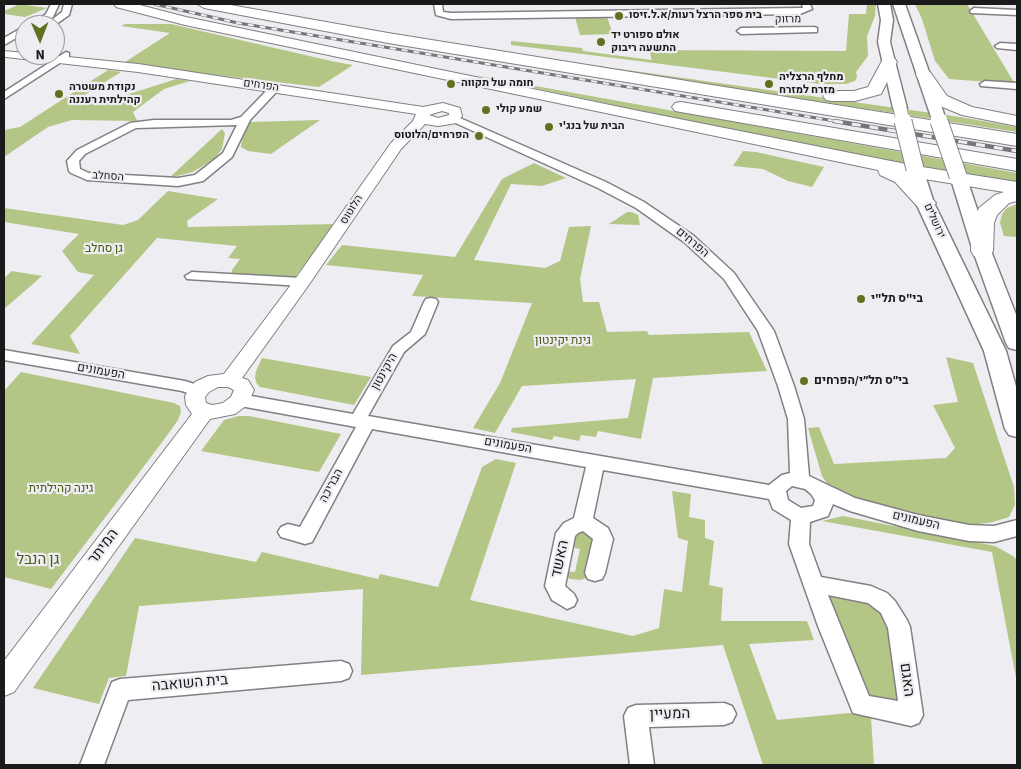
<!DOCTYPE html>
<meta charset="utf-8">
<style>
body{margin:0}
#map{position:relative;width:1021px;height:769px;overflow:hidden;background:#eeedf2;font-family:"Source Sans 3",sans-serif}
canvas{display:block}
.frame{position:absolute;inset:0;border:5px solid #1a1a1b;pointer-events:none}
.north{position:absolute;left:15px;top:15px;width:50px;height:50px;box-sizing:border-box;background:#eeedf2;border:1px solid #99999c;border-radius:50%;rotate:179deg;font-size:14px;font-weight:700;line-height:20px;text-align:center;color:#1a1a1b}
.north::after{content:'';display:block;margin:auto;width:18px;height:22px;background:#60711f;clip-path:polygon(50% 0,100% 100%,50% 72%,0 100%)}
</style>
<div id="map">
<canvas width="1021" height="769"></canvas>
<div class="frame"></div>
<div class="north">N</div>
</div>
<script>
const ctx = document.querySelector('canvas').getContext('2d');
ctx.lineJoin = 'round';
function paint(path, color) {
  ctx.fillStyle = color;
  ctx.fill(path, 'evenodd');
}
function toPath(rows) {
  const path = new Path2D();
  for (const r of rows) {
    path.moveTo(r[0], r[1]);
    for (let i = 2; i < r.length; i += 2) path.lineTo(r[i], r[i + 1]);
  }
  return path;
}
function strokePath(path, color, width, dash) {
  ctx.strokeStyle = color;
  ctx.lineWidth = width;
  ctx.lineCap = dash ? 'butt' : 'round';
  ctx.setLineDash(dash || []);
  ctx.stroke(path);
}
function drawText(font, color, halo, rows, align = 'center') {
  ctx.font = font + ' "Source Sans 3",Heebo,sans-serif';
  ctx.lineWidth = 4.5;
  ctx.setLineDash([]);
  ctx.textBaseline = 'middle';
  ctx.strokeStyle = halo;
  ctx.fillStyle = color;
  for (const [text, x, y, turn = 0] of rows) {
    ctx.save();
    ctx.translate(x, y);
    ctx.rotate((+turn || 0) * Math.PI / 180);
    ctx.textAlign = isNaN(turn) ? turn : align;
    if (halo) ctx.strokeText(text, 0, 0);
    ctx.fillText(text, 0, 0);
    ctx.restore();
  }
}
paint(toPath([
 [20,4,33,6,47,8,25,17,4,14,4,11],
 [867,4,876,4,875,16,867,36,868,56,856,72,857,77,855,81,846,84,820,84,511,45,511,41,582,48,583,51,652,60,649,50,846,51,849,14,866,14],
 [915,4,967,4,1015,84,949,79,935,61,922,19],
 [575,17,607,17,613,34,580,35],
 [125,24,171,24,331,61,353,65,319,87,122,64,170,33,121,26],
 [485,50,960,117,1017,127,1017,132],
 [108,70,121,72,75,101,98,104,176,79,190,81,164,89,133,112,137,121,72,120,48,127,4,157,4,130,20,127],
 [469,74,1017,173,1017,185,891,164],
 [320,120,271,154,248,151,241,147,244,129,250,122],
 [222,129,225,133,222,149,215,158,193,172,169,178],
 [743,151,756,152,824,167,812,187,788,181,763,169,733,166],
 [534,163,566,178,542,186,511,184,474,260,545,268,560,261,569,227,591,226,580,279,583,302,599,302,607,332,647,331,649,335,749,332,767,371,653,378,641,439,598,431,596,437,581,435,579,441,554,436,552,440,511,432,512,428,628,418,636,379,522,386,495,433,473,428,500,383,532,303,412,296,423,275,326,265,342,245,455,257,502,179],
 [168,191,218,199,187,221,188,227,337,224,294,278,232,273,232,270,240,259,228,258,237,246,157,238,70,336,80,354,31,344,94,275,78,272,62,251,79,234,4,222,4,208,123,225,138,220],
 [1017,204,1017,237,1004,236,1000,223,1002,214,1007,208],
 [627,212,632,212,638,215,640,225,609,224],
 [12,271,42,276,4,309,4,278],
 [946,357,973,363,1014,487,1015,505,1009,517,993,522,972,525,854,502,830,488,822,476,808,428,819,427,834,464,946,458,955,448,933,405,958,402],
 [262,358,371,377,354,405,260,387,257,384,255,378,256,371],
 [21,372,174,403,180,406,181,412,178,420,163,441,51,589,4,577,4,391],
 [239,416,249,416,341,434,319,472,201,451,224,420],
 [496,459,516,463,470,600,633,636,659,628,664,589,682,592,688,541,678,538,672,491,691,494,689,517,705,520,705,538,714,541,709,585,723,588,721,621,807,621,814,640,749,644,777,720,849,713,871,717,874,765,763,765,723,645,361,675,363,589,139,606,126,676,109,678,99,704,33,688,135,538,256,562,262,552,378,579,380,574,438,587,482,467],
 [843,516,995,546,1013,556,1017,560,1017,683,992,552,822,521],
 [577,532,589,532,595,537,588,573,586,578,581,580,570,579,565,576,564,571,575,572,580,549,570,547,570,542],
 [833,596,871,603,887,614,900,698,897,702,869,700,828,597]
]), '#b4c686');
const minor = toPath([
 [51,4,59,4,53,17,39,25,29,25,46,14,51,4],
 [64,4,72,4,69,15,55,25,45,25,62,12,64,4],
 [434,4,442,4,443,12,451,13,800,8,803,8,802,4,810,4,812,9,800,14,451,19,436,15,434,4],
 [974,8,1017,10,1017,15,971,13,970,11,974,8],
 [25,26,25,33,4,45,4,38,25,26],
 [814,27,817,28,817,32,741,34,737,31,741,28,814,27],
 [1000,43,1017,44,1017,50,997,48,995,46,1000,43],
 [66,52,69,53,69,57,4,99,4,92,66,52],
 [985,81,1017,83,1017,89,981,86,980,84,985,81],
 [275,85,280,88,250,120,232,157,203,181,178,186,87,180,71,173,69,171,67,161,77,150,130,123,154,120,231,120,241,117,271,86,275,85],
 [237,125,223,153,195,175,178,178,89,173,80,169,79,161,85,154,136,128,237,125],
 [453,115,606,182,644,202,694,236,734,273,774,331,794,386,804,419,809,476,855,498,918,515,969,525,994,526,1017,520,1017,536,994,542,969,541,918,531,850,511,833,504,828,516,810,522,809,544,821,577,871,586,887,593,895,601,907,620,910,627,923,715,919,723,911,726,853,713,818,626,789,544,791,520,773,509,769,499,603,470,593,518,608,528,613,539,605,573,602,579,595,581,588,579,585,573,593,539,583,531,578,533,575,536,565,586,574,594,577,600,574,606,567,609,552,600,545,586,556,533,564,523,574,518,586,467,372,429,312,542,305,544,281,537,278,532,281,527,288,524,300,527,356,427,240,406,234,404,232,400,234,396,240,394,353,414,393,346,411,332,424,302,426,299,431,298,436,299,438,302,425,334,404,352,368,416,769,485,782,475,790,473,788,419,778,386,758,331,724,279,684,242,636,208,598,188,449,120,448,118,449,116,453,115],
 [792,486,805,489,811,494,815,500,813,506,801,508,788,500,786,491,792,486],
 [828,595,868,603,881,613,888,628,898,701,869,696,828,595],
 [192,272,302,278,307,279,309,282,307,285,302,286,187,279,185,276,192,272],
 [4,350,185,381,204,387,206,391,204,395,198,397,182,391,4,360,4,350],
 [341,661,349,664,352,671,349,678,341,681,128,700,104,765,80,765,112,682,120,679,341,661],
 [724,703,732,706,736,714,732,722,724,725,649,727,654,765,630,765,624,716,628,708,636,705,724,703]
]);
const tertiary = toPath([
 [4,51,25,53,25,55,48,55,138,64,423,107,443,103,460,108,462,116,456,123,451,124,438,126,425,124,401,149,308,286,242,378,248,380,254,390,247,405,235,414,210,419,14,692,4,696,4,661,192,414,186,405,185,396,188,391,195,382,208,376,224,374,296,278,391,143,413,121,416,114,138,72,6,57,4,57,4,51],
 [442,111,449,113,449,115,438,118,429,115,442,111],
 [218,387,228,387,234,390,231,397,223,403,212,405,206,403,205,397,209,392,218,387]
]);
const secondary = toPath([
 [878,4,890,4,893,20,890,42,907,108,905,111,900,112,895,111,893,108,878,42,881,20,878,4],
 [893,4,905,4,944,114,942,117,937,118,932,117,930,114,893,4],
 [915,164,921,166,923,169,934,203,1006,351,1017,390,1017,437,1009,435,1005,429,984,351,916,203,907,169,909,166,915,164],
 [958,171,964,173,966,176,991,251,1017,317,1017,350,1009,348,1006,343,973,251,950,176,952,173,958,171]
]);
const motorway = toPath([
 [114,4,136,4,186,17,639,111,916,166,1017,182,1017,201,1009,203,997,215,994,223,993,251,990,256,982,258,974,256,971,251,972,223,979,208,995,195,1004,192,912,177,936,203,932,207,925,209,918,207,895,182,880,175,878,170,185,25,116,7,114,4],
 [197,4,225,4,388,33,1017,134,1017,146,388,43,204,8,197,4],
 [889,57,895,59,897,62,881,94,855,101,832,101,826,100,823,96,826,92,832,91,854,91,868,87,883,59,889,57],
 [924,70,930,72,947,96,972,107,1017,116,1017,126,962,115,935,104,916,75,918,72,924,70],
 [681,102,1017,159,1017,171,675,111,672,107,675,103,681,102]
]);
strokePath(minor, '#818084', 3);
strokePath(tertiary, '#818084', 2);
strokePath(secondary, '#818084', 3);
strokePath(motorway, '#818084', 2);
paint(minor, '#fff');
paint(tertiary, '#fff');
paint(secondary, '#fff');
paint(motorway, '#fff');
const railFar1 = toPath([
 [154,4,238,23,841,122]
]);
const rail = toPath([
 [834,121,1017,151]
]);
strokePath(railFar1, '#767578', 3);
strokePath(rail, '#767578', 4.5);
strokePath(railFar1, '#eeedf2', 2, [6]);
strokePath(rail, '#eeedf2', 3, [9]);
const secondaryBridgeFar1 = toPath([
 [900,108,903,122],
 [937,114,940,122]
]);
const secondaryBridge = toPath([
 [903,121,915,169],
 [939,121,958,176]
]);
strokePath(secondaryBridgeFar1, '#818084', 14, []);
strokePath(secondaryBridge, '#818084', 19, []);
strokePath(secondaryBridgeFar1, '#fff', 13);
strokePath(secondaryBridge, '#fff', 17);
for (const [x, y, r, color] of [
 [619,16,5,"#60711f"],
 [601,42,5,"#60711f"],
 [451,84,5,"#60711f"],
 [769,84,5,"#60711f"],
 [59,94,5,"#60711f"],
 [486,110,5,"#60711f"],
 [549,127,5,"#60711f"],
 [479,136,5,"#60711f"],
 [861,299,5,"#60711f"],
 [804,381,5,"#60711f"]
]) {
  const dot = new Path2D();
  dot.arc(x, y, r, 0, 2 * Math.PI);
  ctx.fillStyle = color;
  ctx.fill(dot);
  strokePath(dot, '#eeedf2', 2);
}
drawText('bold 11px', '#1a1a1b', '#eeedf2', [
 ["בית ספר הרצל רעות/א.ל.זיסו",629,16],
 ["אולם ספורט יד",611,36],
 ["התשעה ריבוק",611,49],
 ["מחלף הרצליה",779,78],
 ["מזרח למזרח",779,91],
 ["חומה של תקווה",461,84],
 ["נקודת משטרה",69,88],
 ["קהילתית רעננה",69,101],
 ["שמע קולי",496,110],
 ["הבית של בנג'י",559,127],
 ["הפרחים/הלוטוס",469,136,"right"]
], 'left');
drawText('11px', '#1a1a1b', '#eeedf2', [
 ["מרזוק",788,20,-1],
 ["הפרחים",261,86,8],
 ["הסחלב",108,177,4],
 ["הלוטוס",352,210,-58],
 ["ירושלים",934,221,66]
]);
drawText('12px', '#1a1a1b', '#eeedf2', [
 ["הפרחים",692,243,40],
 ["הפעמונים",101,372,10],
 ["היקינטון",385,372,-60],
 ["הפעמונים",508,446,10],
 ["הבריכה",332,486,-62],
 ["הפעמונים",916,521,13]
]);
drawText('12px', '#4a5813', '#eeedf2', [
 ["גן סחלב",104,249],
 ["גינת יקינטון",563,341],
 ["גינה קהילתית",61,489]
]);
drawText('bold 12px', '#1a1a1b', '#eeedf2', [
 ["בי\"ס תל\"י",871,299],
 ["בי״ס תל״י/הפרחים",814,381]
], 'left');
drawText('15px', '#1a1a1b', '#eeedf2', [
 ["המיתר",104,547,-53],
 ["האשד",561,559,-78],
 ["האגם",906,680,82],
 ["בית השואבה",190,684,-5],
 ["המעיין",670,715,-1]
]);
drawText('15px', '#4a5813', '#eeedf2', [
 ["גן הנבל",38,561]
]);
</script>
